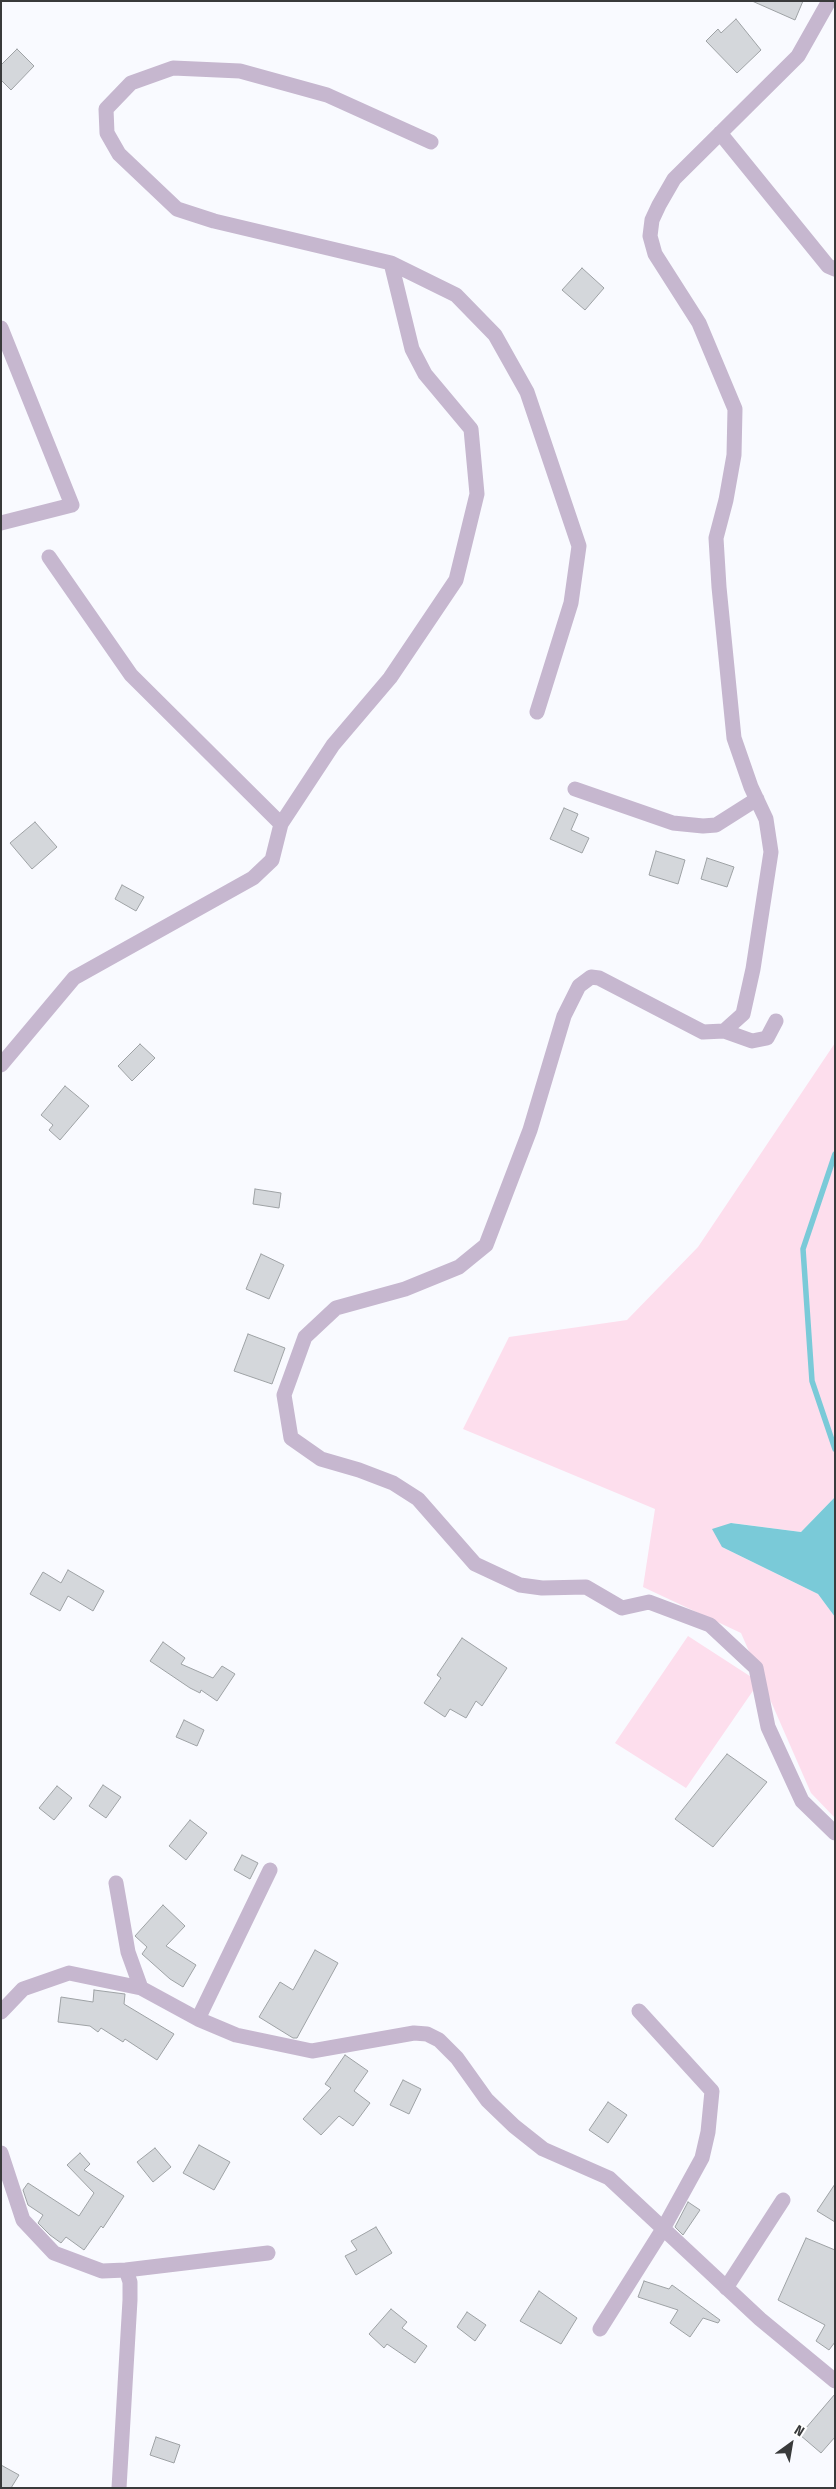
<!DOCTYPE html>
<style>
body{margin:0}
#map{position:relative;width:836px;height:2489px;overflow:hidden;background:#f9faff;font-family:"Fira Sans Condensed",sans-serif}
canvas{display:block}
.frame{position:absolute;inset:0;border:2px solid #393a3b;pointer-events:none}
.north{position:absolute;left:766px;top:2419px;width:50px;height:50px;-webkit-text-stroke:4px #fff;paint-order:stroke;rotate:32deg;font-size:14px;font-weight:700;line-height:20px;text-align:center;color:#393a3b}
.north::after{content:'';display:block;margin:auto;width:18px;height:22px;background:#393a3b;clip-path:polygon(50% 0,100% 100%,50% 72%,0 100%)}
</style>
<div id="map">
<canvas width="836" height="2489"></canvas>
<div class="frame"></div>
<div class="north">N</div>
</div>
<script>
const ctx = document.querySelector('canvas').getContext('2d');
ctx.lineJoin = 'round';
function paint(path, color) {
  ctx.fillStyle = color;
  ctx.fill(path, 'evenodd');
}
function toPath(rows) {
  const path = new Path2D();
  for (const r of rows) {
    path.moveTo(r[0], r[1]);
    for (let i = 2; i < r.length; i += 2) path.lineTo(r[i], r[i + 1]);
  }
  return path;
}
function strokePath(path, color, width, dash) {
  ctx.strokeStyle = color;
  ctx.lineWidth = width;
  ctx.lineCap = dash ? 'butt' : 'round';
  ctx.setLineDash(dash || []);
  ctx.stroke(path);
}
paint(toPath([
 [835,1043,835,1497,801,1532,732,1523,722,1547,818,1594,835,1617,835,1818,811,1793,741,1633,643,1587,655,1509,463,1429,509,1337,627,1320,698,1247],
 [688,1636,759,1682,686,1788,615,1743]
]), '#fddeed');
paint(toPath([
 [835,1497,835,1617,818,1594,722,1547,712,1529,731,1523,801,1532]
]), '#7acad8');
strokePath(toPath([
 [835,1154,803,1249,812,1381,835,1449]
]), '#7acad8', 5.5);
const building = toPath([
 [752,1,803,1,795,20,752,1],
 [736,19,761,50,737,73,706,41,718,29,721,33,736,19],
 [17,49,34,66,11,90,1,80,1,65,17,49],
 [582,268,604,288,585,310,562,290,582,268],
 [564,808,578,814,571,830,589,838,582,853,550,839,564,808],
 [35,822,57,847,32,869,10,843,35,822],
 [656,851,685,860,678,884,649,875,656,851],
 [707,858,734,867,727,887,701,879,707,858],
 [122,885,144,897,136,911,115,899,122,885],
 [140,1044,155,1058,132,1081,118,1066,140,1044],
 [65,1086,89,1106,60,1140,49,1130,53,1125,41,1115,65,1086],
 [255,1189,281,1193,279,1208,253,1204,255,1189],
 [261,1254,284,1265,269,1299,246,1289,261,1254],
 [248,1334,285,1348,272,1384,234,1371,248,1334],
 [68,1570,104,1591,93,1611,68,1596,60,1611,30,1594,43,1572,61,1583,68,1570],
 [462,1638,507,1668,482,1706,476,1701,466,1718,450,1709,445,1717,424,1703,441,1678,437,1675,462,1638],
 [163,1642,185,1658,181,1664,213,1678,222,1666,235,1674,217,1701,201,1690,200,1693,190,1688,150,1661,163,1642],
 [184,1720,204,1730,197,1746,176,1737,184,1720],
 [727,1754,767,1782,713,1847,675,1819,727,1754],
 [103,1785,121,1797,106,1818,89,1806,103,1785],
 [57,1786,72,1798,54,1820,39,1808,57,1786],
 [190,1820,207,1833,186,1860,169,1846,190,1820],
 [242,1855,258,1863,250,1879,234,1870,242,1855],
 [163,1905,185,1926,166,1946,196,1965,183,1987,170,1979,142,1954,147,1947,135,1936,163,1905],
 [315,1950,338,1963,297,2038,293,2038,259,2017,280,1982,293,1990,315,1950],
 [94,1990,125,1994,124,2004,174,2034,157,2060,125,2039,123,2042,101,2028,98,2032,90,2026,58,2022,61,1997,93,2002,94,1990],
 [345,2055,368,2071,354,2091,370,2103,353,2126,339,2116,321,2135,303,2119,331,2088,325,2084,345,2055],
 [403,2080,421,2089,409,2114,390,2105,403,2080],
 [608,2102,627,2115,608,2143,589,2130,608,2102],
 [199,2145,230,2162,214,2190,183,2173,199,2145],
 [155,2148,171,2167,153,2182,137,2162,155,2148],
 [80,2153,90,2164,84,2170,124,2196,103,2228,101,2226,84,2250,66,2237,61,2243,50,2235,38,2223,43,2215,28,2205,23,2190,28,2183,79,2216,94,2193,67,2165,80,2153],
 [835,2184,835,2222,817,2211,835,2184],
 [688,2202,700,2210,683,2235,675,2227,688,2202],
 [376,2227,392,2253,356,2275,345,2256,357,2250,351,2241,376,2227],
 [806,2238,835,2250,835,2342,829,2350,816,2341,825,2325,778,2300,806,2238],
 [644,2281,669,2289,672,2285,720,2320,718,2323,703,2318,690,2337,670,2323,678,2310,638,2297,644,2281],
 [539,2291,577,2318,561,2344,520,2321,539,2291],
 [391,2309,407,2322,402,2328,427,2346,415,2363,387,2344,384,2348,369,2334,391,2309],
 [467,2312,486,2325,475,2341,457,2327,467,2312],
 [835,2394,835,2437,821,2453,800,2435,835,2394],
 [156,2437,180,2445,174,2463,150,2455,156,2437],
 [1,2465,19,2475,11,2488,1,2488,1,2465]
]);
paint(building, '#d4d7db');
strokePath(building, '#9ea2a5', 1);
strokePath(toPath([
 [829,1,798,56,674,179,659,205,652,220,650,236,655,254,699,323,735,409,734,455,726,500,716,538,719,587,734,738,751,787,766,819,771,852,753,969,743,1014,724,1031,703,1032,599,978,591,977,579,986,564,1016,530,1130,486,1245,459,1267,405,1289,336,1308,305,1337,284,1395,291,1438,321,1459,359,1470,393,1483,418,1499,475,1564,520,1585,542,1588,586,1587,622,1608,649,1602,710,1625,756,1668,768,1727,802,1801,835,1833],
 [720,133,828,266,835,269],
 [391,263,456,295,495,335,527,392,579,546,571,603,537,712],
 [1,328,72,505,1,523],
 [49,557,131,675,281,824],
 [575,789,673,823,703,826,716,825,757,799],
 [724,1031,752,1041,767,1038,776,1021],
 [1,1065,74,978,253,878,272,860,281,824,333,745,390,678,456,580,477,494,471,429,425,374,412,349,391,263,214,221,177,209,119,154,107,133,106,109,131,83,173,68,240,71,327,95,431,142],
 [116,1883,128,1952,141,1988],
 [1,2012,23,1989,69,1973,141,1988,198,2019,236,2035,312,2051,414,2033,427,2034,439,2040,457,2058,487,2100,514,2126,543,2149,609,2178,760,2319,835,2381],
 [198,2019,270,1870],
 [1,2153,23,2220,54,2253,102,2271,126,2270,130,2282,130,2300,119,2488],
 [126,2270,268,2253],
 [726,2288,783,2200],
 [600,2329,663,2229,702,2158,708,2132,712,2091,639,2011]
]), '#c6b7cf', 15);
</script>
